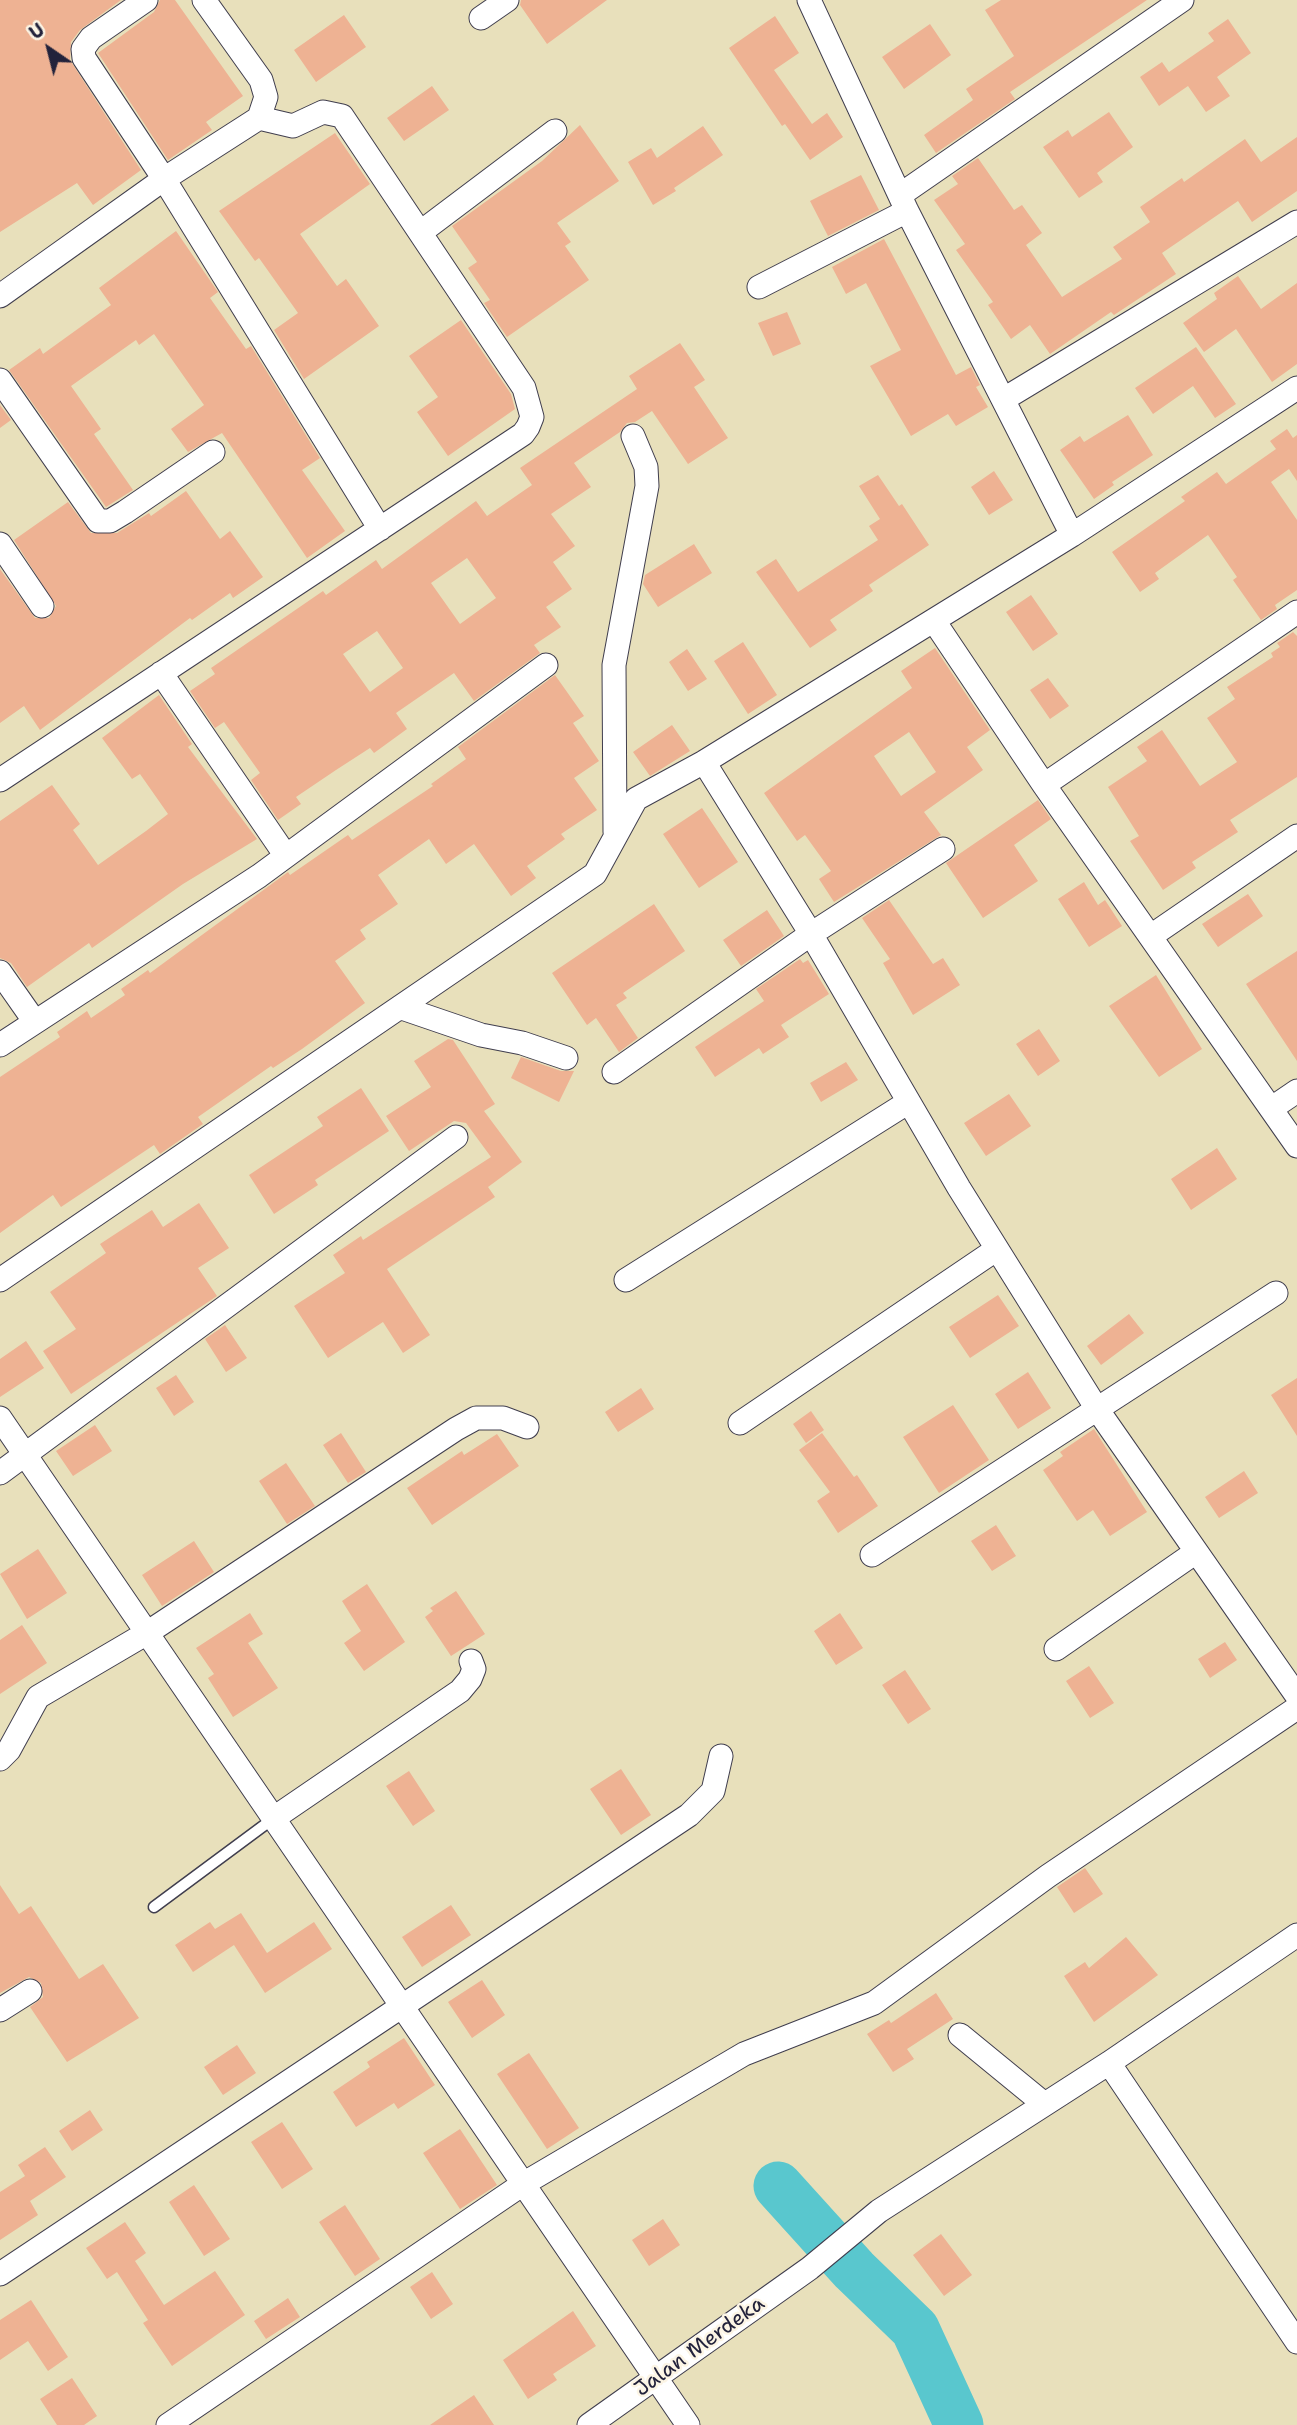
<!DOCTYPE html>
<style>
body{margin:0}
#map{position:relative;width:1297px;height:2425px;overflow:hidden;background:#e8e0bb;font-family:"Shantell Sans",sans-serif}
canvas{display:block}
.north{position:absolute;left:14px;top:14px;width:70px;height:70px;-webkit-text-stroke:5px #fcf5e5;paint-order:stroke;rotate:325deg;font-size:19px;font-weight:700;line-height:28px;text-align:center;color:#22223b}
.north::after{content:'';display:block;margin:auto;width:24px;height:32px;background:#22223b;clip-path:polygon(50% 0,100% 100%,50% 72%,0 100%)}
</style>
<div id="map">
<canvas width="1297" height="2425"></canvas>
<div class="north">U</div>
</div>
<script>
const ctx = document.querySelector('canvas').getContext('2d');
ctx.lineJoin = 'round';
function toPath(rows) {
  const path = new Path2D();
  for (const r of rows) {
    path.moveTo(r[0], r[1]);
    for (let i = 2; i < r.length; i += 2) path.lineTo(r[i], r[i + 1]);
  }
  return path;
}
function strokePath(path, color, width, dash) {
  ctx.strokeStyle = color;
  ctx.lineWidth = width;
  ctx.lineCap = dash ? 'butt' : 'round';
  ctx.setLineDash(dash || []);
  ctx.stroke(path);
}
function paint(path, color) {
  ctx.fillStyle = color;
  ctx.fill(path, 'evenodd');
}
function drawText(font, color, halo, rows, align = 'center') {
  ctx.font = font + ' "Shantell Sans",sans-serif';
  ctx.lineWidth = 5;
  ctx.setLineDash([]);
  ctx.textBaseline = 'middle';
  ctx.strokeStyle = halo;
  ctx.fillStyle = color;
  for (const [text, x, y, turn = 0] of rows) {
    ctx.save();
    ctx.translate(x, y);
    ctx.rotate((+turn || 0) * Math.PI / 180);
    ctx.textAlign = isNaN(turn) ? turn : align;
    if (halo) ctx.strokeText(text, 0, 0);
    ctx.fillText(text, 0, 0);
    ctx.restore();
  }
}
strokePath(toPath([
 [778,2186,854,2270,915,2329,959,2425]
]), '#59c7ce', 49);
paint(toPath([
 [0,0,121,0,80,30,71,42,70,60,141,170,93,205,77,183,0,232],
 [160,0,175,0,243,96,206,122,212,130,168,160,98,53,154,12],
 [521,0,607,0,547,44,520,5],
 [1001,0,1147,0,1010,92,1015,99,936,153,924,135,973,100,966,89,1014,56,985,10],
 [344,15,366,47,316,82,294,50],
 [775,16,799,53,774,70,812,124,827,113,843,137,810,160,785,124,782,126,729,48],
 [1228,19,1251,53,1217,77,1230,96,1206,112,1188,86,1159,106,1140,77,1162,62,1169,72,1214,41,1208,33],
 [930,24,951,55,904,89,882,57],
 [432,86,449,110,404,141,387,118],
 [1109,112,1133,147,1097,173,1103,182,1079,198,1043,147,1068,130,1072,137],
 [580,125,619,181,557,223,571,242,565,246,589,280,507,337,484,303,490,300,468,268,477,262,452,226,542,161],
 [703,126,723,155,674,188,676,191,653,205,628,162,651,148,657,158],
 [335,133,370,184,300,234,337,286,346,279,379,326,304,379,274,330,298,313,259,258,255,261,219,211],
 [1297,137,1297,191,1252,222,1238,201,1162,253,1176,274,1114,315,1111,312,1050,354,1030,325,1011,339,988,305,993,302,956,250,965,244,934,200,958,184,952,176,978,158,1014,210,1022,205,1042,233,1026,245,1062,297,1122,259,1113,247,1150,222,1140,207,1182,178,1184,182,1245,139,1261,162],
 [861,175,879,210,828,236,810,201],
 [176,231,218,292,210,298,246,349,251,346,320,458,302,470,345,531,307,558,222,433,188,452,171,429,204,405,154,334,139,345,136,340,71,386,101,429,94,434,133,490,106,507,9,370,40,348,43,354,111,305,99,288],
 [884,239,956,375,971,367,980,385,976,387,988,407,956,426,948,414,911,436,870,366,901,350,866,283,846,294,832,267],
 [1238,276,1261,309,1297,283,1297,364,1272,382,1236,329,1204,352,1183,323,1217,299,1214,293],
 [787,312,801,344,773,356,758,323],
 [461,320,511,394,515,409,448,456,417,412,438,397,409,356],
 [680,343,705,380,694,387,728,438,688,464,652,411,635,422,627,423,620,432,574,463,591,487,551,514,575,546,553,562,572,589,546,607,561,627,534,645,540,653,474,701,454,673,396,713,407,729,374,753,370,748,336,770,296,797,301,804,278,820,251,780,260,773,224,722,215,728,190,691,215,674,211,668,323,591,326,595,376,560,382,569,476,501,487,516,532,485,520,468,637,389,629,376],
 [467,558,496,598,460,624,431,583],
 [377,631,403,668,370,692,343,654],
 [1196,347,1236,404,1215,418,1193,386,1153,414,1135,388],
 [0,405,11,420,0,428],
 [1128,415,1153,455,1112,482,1114,485,1094,499,1060,450,1080,436,1084,442],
 [1287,429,1293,438,1297,435,1297,481,1289,469,1271,482,1297,520,1297,590,1275,605,1277,609,1261,620,1233,580,1237,577,1208,535,1155,573,1159,579,1140,592,1112,552,1185,501,1181,497,1217,472,1226,484,1276,449,1270,441],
 [994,471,1013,500,989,515,971,487],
 [878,475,899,506,902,504,929,545,869,585,873,591,830,620,837,630,810,648,756,572,776,559,798,592,878,540,869,526,880,519,859,486],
 [186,491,220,539,230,531,263,577,233,598,230,593,192,620,190,618,40,730,24,706,0,723,0,569,35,618,49,618,56,606,14,540,68,502,91,533,117,533,149,513,151,516],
 [694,544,712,573,658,607,643,584,645,575],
 [1031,595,1058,634,1033,651,1006,612],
 [1293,632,1297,636,1297,777,1230,820,1238,832,1192,862,1196,868,1163,890,1130,841,1139,836,1108,787,1147,761,1137,747,1162,730,1200,786,1237,762,1207,718,1235,699,1227,687,1273,657,1271,653,1280,647,1277,643],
 [743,642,777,695,748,714,714,661],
 [935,648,990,730,967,747,983,770,924,812,941,835,834,902,819,879,831,871,805,835,797,841,764,793,912,688,901,671],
 [909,732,936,772,901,796,874,756],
 [687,649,707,679,688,691,669,662],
 [555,675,584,716,573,723,599,761,574,778,597,810,561,834,565,839,527,866,536,878,511,896,474,844,446,864,429,839,378,875,398,904,360,930,366,939,335,961,365,1003,302,1049,273,1068,271,1066,198,1117,203,1124,160,1154,154,1145,61,1207,53,1195,0,1233,0,1077,60,1037,57,1032,87,1011,91,1018,125,995,121,989,148,970,150,973,288,872,290,875,348,835,352,840,433,786,431,784,466,759,458,747],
 [1048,678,1069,706,1050,719,1030,690],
 [159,695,192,744,188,747,257,839,183,884,92,948,89,943,27,987,11,963,0,958,0,821,52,785,80,824,73,830,98,865,146,831,168,814,140,774,132,779,102,738],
 [672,725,690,751,650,776,633,752],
 [1038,800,1051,819,1014,845,1038,881,983,918,946,863],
 [702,808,738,862,699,888,663,834],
 [1084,882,1098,905,1105,900,1122,926,1089,947,1058,899],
 [1248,894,1263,916,1218,947,1202,924],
 [889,900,933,964,943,958,960,985,913,1015,883,963,890,959,862,918],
 [654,904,685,951,623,993,627,998,616,1005,638,1038,619,1052,596,1018,587,1025,552,973],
 [767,910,784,936,741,966,723,940],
 [1297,951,1297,1061,1246,984],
 [800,959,803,963,808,960,829,994,781,1025,789,1037,763,1054,759,1048,715,1077,695,1047,764,1001,756,989],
 [1156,975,1202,1049,1159,1077,1109,1006],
 [1039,1029,1060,1061,1038,1076,1016,1044],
 [448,1039,453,1040,495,1104,484,1111,522,1162,488,1187,495,1197,387,1269,430,1335,403,1353,383,1322,328,1358,294,1306,345,1273,333,1255,361,1236,363,1240,491,1157,466,1123,454,1121,409,1151,386,1116,431,1087,414,1061],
 [521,1057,561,1071,574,1071,559,1102,511,1078],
 [846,1062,858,1080,821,1102,810,1083],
 [361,1088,389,1131,315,1180,318,1185,274,1214,249,1175,323,1126,317,1117],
 [1009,1094,1031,1126,986,1156,964,1123],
 [1217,1148,1237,1179,1191,1210,1171,1179],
 [199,1203,229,1248,198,1268,217,1296,71,1394,43,1351,76,1329,50,1292,106,1253,100,1244,152,1210,163,1227],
 [998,1295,1019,1326,970,1358,949,1327],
 [1129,1314,1144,1333,1101,1365,1087,1346],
 [225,1325,247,1358,226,1372,205,1339],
 [26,1341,44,1368,0,1397,0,1359],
 [1028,1372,1051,1408,1018,1429,995,1394],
 [176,1375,194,1402,174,1416,156,1388],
 [1297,1378,1297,1436,1271,1395],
 [641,1388,654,1409,618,1432,605,1412],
 [953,1405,989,1460,939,1493,903,1437],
 [811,1411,824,1430,806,1443,793,1424],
 [95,1425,112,1451,73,1476,56,1451],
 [1094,1429,1147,1512,1110,1536,1093,1510,1077,1521,1043,1470,1063,1456,1060,1452],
 [341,1433,366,1472,348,1483,323,1445],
 [822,1433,854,1477,857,1475,878,1506,838,1533,817,1501,830,1492,799,1450],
 [497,1434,519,1466,432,1525,407,1488,462,1451,464,1455],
 [286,1463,315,1506,287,1524,259,1481],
 [1244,1471,1258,1493,1219,1518,1205,1497],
 [996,1525,1016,1556,992,1571,971,1541],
 [194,1541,214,1572,162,1606,142,1575],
 [38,1549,67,1593,27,1619,0,1574],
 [367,1584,405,1642,364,1671,344,1643,361,1631,342,1601],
 [456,1591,485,1634,451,1656,425,1617,433,1611,430,1608],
 [250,1613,263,1634,248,1643,278,1688,233,1717,208,1678,214,1674,196,1648],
 [840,1613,863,1648,836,1665,814,1631],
 [22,1625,47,1663,0,1694,0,1640],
 [1225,1642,1237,1660,1210,1678,1198,1659],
 [1089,1666,1114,1703,1090,1718,1066,1681],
 [905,1670,931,1709,908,1724,882,1685],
 [621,1769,651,1815,621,1835,590,1789],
 [409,1771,435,1811,413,1826,386,1786],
 [1085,1868,1103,1894,1074,1913,1057,1887],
 [0,1885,19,1914,31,1906,79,1979,103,1964,139,2018,67,2062,30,2007,43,1997,41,1983,29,1977,0,1993],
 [451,1905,471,1935,422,1967,402,1937],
 [241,1913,267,1953,314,1922,332,1949,265,1993,234,1945,193,1972,175,1945,210,1922,215,1929],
 [1126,1937,1158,1975,1094,2022,1064,1976,1085,1962,1089,1968],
 [482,1980,505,2015,472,2038,448,2002],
 [936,1993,953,2019,907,2049,914,2059,893,2072,867,2034,889,2020,891,2023],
 [404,2038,435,2085,398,2109,394,2103,356,2127,333,2092,370,2067,367,2062],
 [237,2045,256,2073,223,2095,204,2067],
 [529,2053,579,2128,547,2149,497,2074],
 [90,2110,103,2130,72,2151,59,2131],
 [282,2122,313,2169,282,2189,251,2142],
 [460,2129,497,2185,460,2209,423,2153],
 [45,2147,66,2177,30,2201,38,2215,0,2240,0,2192,25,2176,18,2165],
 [194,2185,230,2239,204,2256,169,2202],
 [345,2205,380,2259,355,2276,319,2222],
 [663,2219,680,2245,649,2266,632,2240],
 [125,2222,146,2253,135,2261,164,2305,215,2271,245,2315,172,2366,143,2323,148,2320,117,2272,107,2279,86,2248],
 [941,2234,972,2275,944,2296,913,2255],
 [432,2272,453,2304,431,2319,410,2287],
 [288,2298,300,2317,266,2339,254,2321],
 [31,2300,68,2357,48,2371,28,2341,0,2360,0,2320],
 [573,2311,596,2346,553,2374,557,2380,528,2399,503,2360],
 [72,2378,97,2416,84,2425,57,2425,40,2399],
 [474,2395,494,2425,430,2425]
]), '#eeb293');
const lane = toPath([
 [154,1907,274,1818]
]);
const street = toPath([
 [146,0,91,38,83,49,84,58,164,179,380,529],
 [481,18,507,0],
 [900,195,1182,0],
 [421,232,555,131],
 [759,287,907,211],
 [0,296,164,179,259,118,266,97,261,80,204,0],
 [0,380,98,521,110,521,125,512,213,452],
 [1004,399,1297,222],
 [1072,535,1297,388],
 [0,544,42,606],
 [934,621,1044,785,1297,1146],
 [161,673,286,856],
 [704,762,811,934,959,1188,1097,1409,1297,1696],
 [0,780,523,434,528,427,532,417,524,388,342,116,323,112,293,126,259,118],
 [1044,785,1297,612],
 [615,832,614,665,647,486,646,467,633,436],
 [1151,936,1297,836],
 [0,972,35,1022],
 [402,1008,481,1035,522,1043,566,1058],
 [0,1045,259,876,546,665],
 [614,1072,811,934,943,849],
 [1272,1108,1297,1091],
 [0,1280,595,874,636,799,704,762,1072,535,907,211,809,0],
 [626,1280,907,1103],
 [0,1418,147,1633,38,1697,9,1750,0,1759],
 [740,1423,997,1249],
 [527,1427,503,1418,476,1418,456,1429,147,1633,688,2425],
 [0,1473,456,1137],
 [872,1555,1276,1293],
 [1056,1649,1196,1552],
 [274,1818,460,1691,470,1679,474,1669,471,1661],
 [0,2010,30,1991],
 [960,2035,1043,2103],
 [1109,2063,1297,2342],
 [0,2274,689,1815,713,1791,721,1756],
 [168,2425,523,2184,744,2054,874,2003,1048,1876,1297,1708],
 [589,2425,810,2268,879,2211,1109,2063,1297,1935]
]);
strokePath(lane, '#403e4e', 13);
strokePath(street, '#403e4e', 25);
strokePath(lane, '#fff', 10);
strokePath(street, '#fff', 23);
drawText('21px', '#22223b', '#fcf5e5', [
 ["Jalan Merdeka",700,2347,-36]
]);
</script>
